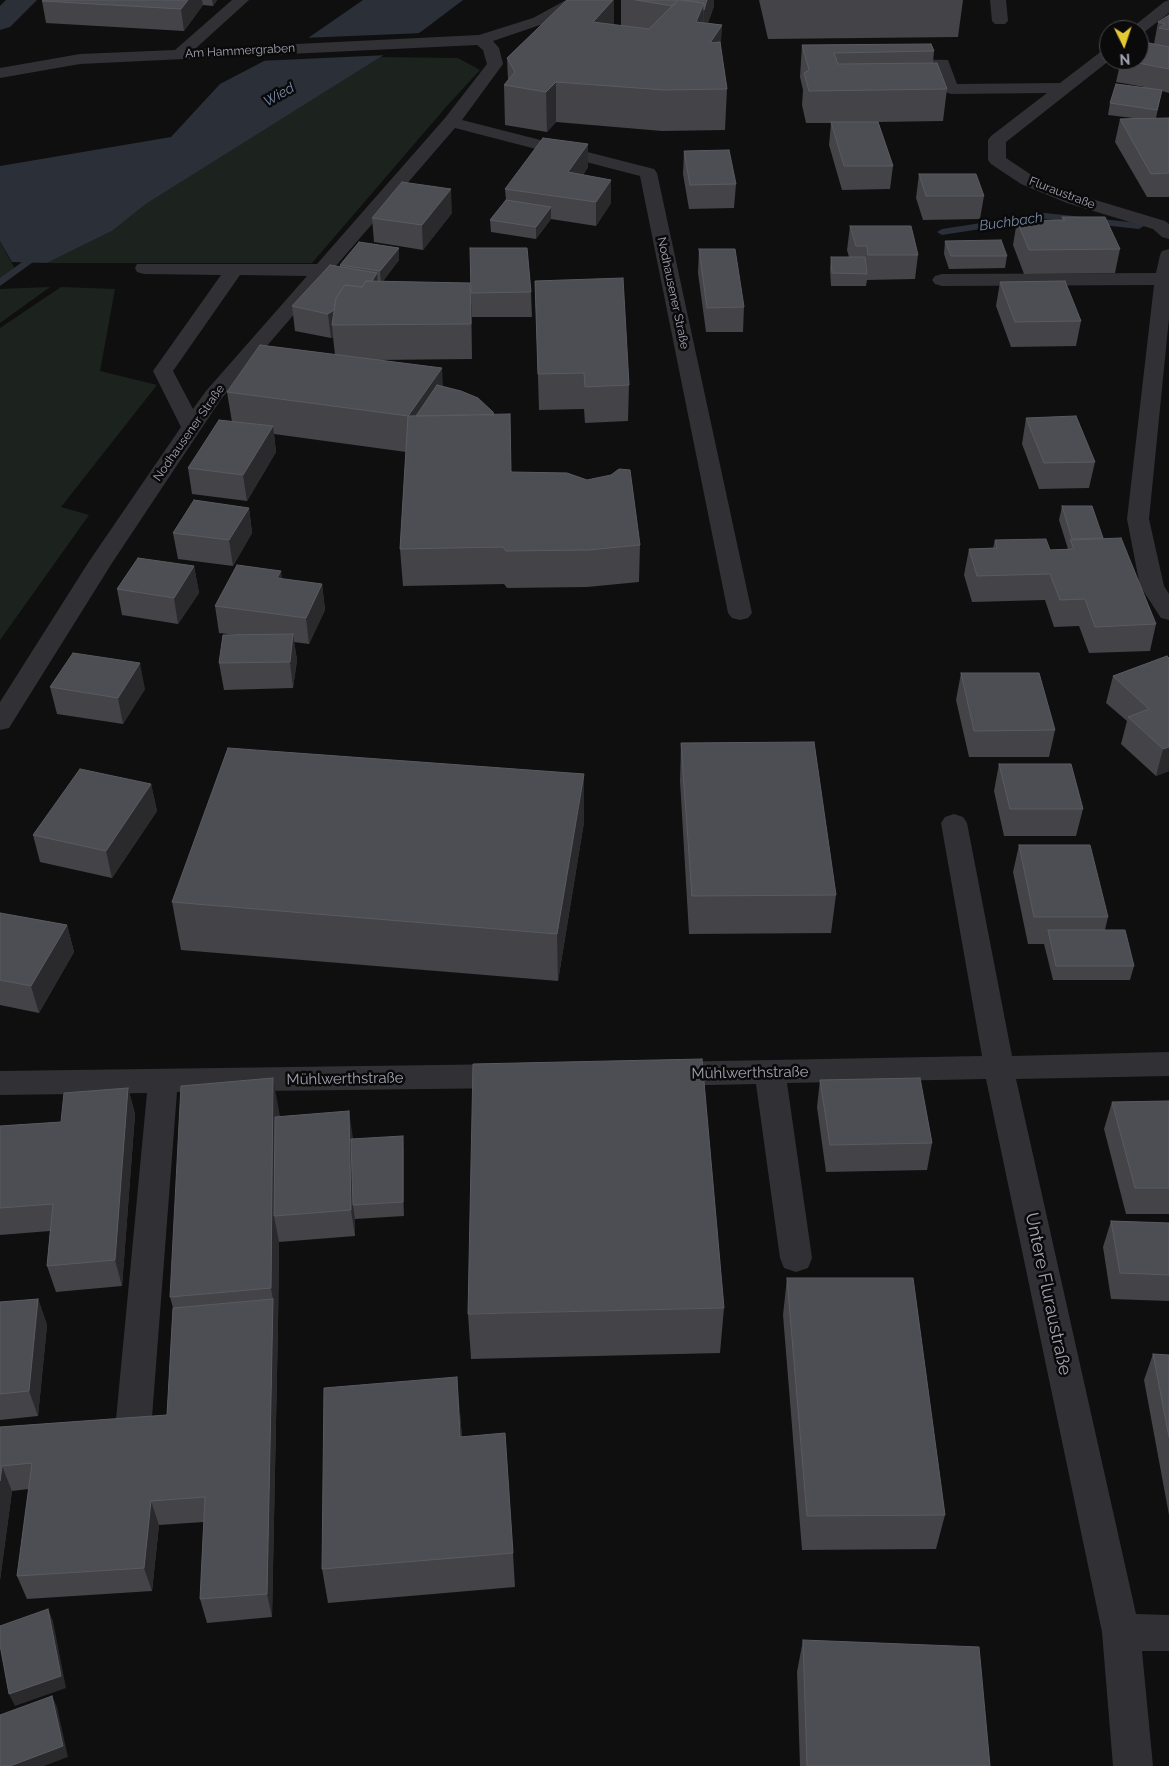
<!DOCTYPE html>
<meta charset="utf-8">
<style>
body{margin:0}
#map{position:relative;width:1169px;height:1766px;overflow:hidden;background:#0f0f10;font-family:Raleway,sans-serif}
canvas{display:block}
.north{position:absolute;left:1099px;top:20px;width:50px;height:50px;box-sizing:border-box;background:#0b0a0b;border:1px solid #47474d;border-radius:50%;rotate:176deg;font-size:14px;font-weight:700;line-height:20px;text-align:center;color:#a1a3b1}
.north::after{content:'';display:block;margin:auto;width:18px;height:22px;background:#e5c933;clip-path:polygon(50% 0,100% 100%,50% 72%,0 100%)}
</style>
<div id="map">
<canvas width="1169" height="1766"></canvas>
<div class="north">N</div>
</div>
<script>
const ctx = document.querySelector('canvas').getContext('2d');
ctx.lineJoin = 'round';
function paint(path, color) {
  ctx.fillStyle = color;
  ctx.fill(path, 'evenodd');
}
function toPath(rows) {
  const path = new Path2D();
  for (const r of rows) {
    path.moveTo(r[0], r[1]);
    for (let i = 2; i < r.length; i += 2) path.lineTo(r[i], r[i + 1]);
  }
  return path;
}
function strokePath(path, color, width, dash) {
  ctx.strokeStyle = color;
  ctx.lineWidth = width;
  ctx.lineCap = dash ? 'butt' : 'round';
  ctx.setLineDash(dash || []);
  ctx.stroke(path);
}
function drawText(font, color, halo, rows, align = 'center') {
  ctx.font = font + ' Raleway,sans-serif';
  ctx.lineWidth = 5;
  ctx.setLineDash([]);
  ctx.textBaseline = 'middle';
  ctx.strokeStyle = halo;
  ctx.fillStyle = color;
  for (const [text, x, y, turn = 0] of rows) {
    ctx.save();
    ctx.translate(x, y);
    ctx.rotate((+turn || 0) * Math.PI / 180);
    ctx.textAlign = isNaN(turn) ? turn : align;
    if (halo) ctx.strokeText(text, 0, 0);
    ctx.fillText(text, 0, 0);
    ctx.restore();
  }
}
paint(toPath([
 [380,57,458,58,480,70,446,107,312,263,47,263,112,231,146,204],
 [0,241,15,269,0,279],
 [50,287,0,323,0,289],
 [61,287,115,289,100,371,157,385,61,507,89,515,0,640,0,328]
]), '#1c231e');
paint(toPath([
 [363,0,463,0,422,31,146,204,112,231,47,263,12,262,0,241,0,166,171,137,220,84,308,38]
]), '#2a2f38');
paint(toPath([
 [424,33,389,55,258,61,302,38]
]), '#0f0f10');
paint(toPath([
 [1045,213,1139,223,1144,226,1139,229,1045,219,942,235,937,232,942,229,1045,213],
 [43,247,48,250,47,252,0,286,0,278,43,247]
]), '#2a2f38');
paint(toPath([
 [6,0,37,0,10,27,0,30,0,6,6,0]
]), '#2a2f38');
paint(toPath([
 [232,0,249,0,195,49,479,35,533,18,566,0,585,0,543,24,493,41,499,48,503,64,462,120,654,169,657,173,752,613,748,618,740,620,732,618,728,613,640,176,455,128,221,399,112,563,9,728,0,730,0,702,88,563,181,427,153,371,221,275,144,274,137,272,135,268,137,264,317,264,445,118,487,64,483,50,477,45,80,64,0,78,0,68,80,54,175,50,232,0],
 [240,275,307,276,206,391,193,409,173,371,240,275],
 [990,0,1006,0,1008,21,1005,24,995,24,992,21,990,0],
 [1169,0,1169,13,1143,33,1139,34,1139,30,1129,30,1164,2,1169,0],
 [1109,48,1110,60,1006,142,1006,158,1033,176,1079,195,1165,221,1169,224,1169,239,1162,237,1153,229,1067,203,1021,184,991,164,988,160,988,140,991,136,1047,93,951,94,945,92,943,89,936,68,899,69,891,64,899,59,948,60,957,84,1060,83,1103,50,1109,48],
 [1169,249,1169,318,1149,519,1164,586,1169,594,1169,620,1161,618,1140,586,1127,519,1154,285,942,286,935,284,932,280,935,276,942,274,1156,273,1160,255,1162,251,1169,249],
 [954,814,963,817,967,823,1012,1056,1169,1052,1169,1076,1016,1079,1136,1614,1169,1615,1169,1651,1142,1651,1153,1766,1113,1766,1102,1632,986,1079,787,1083,812,1258,808,1268,796,1272,784,1268,780,1258,756,1084,666,1086,655,1082,651,1074,655,1066,666,1062,982,1056,941,823,945,817,954,814],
 [511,1064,522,1068,526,1076,522,1084,511,1088,177,1092,151,1430,145,1441,133,1446,121,1441,115,1430,147,1093,0,1095,0,1071,511,1064]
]), '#313135');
paint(toPath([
 [43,0,217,0,213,6,203,5,184,31,46,23,42,1],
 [567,0,614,0,614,25,621,26,621,0,714,0,714,6,708,23,722,25,720,48,727,89,725,130,662,131,556,122,547,132,505,125,504,85,508,80,507,58],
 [759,0,963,0,958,37,768,39],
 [1169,15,1169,93,1162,91,1156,118,1169,118,1169,197,1147,197,1115,142,1120,119,1133,118,1108,115,1110,103,1144,87,1116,82,1121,60,1139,60,1154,44,1158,22],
 [802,45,934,51,933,63,947,89,943,121,878,122,893,166,890,189,842,190,829,145,831,123,806,123,802,105,803,90,800,77],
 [588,144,588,167,583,175,611,203,596,226,551,219,536,239,491,232,490,220,506,200,505,189],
 [684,151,736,184,734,208,689,209,683,174],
 [919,174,984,196,980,219,923,220,916,198],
 [452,213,423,250,374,242,372,218],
 [1062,217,1120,249,1115,273,1024,274,1013,245,1017,221,1062,220],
 [850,226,918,255,915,279,867,280,866,286,831,286,830,269,831,257,849,257,847,250],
 [945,241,1007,256,1005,268,949,269,944,254],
 [399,248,399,260,383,281,531,292,532,317,472,317,472,359,377,360,443,387,512,472,640,545,639,582,587,587,507,588,504,584,403,586,400,549,406,452,274,434,276,452,247,501,192,494,188,468,232,422,227,392,335,355,333,337,331,338,295,331,292,306,340,267,340,265],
 [699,249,744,307,743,332,706,332,698,273],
 [535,281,629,385,628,421,585,423,584,409,539,410],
 [1000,282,1081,321,1076,346,1011,347,996,306],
 [1026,418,1095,462,1089,488,1039,489,1022,444],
 [1062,506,1103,538,1156,624,1150,651,1089,653,1079,626,1054,627,1045,600,972,602,964,575,969,549,993,548,995,540,1050,550,1068,549,1059,520],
 [249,508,252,533,233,566,178,559,173,533],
 [194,566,199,593,178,624,122,615,117,589],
 [282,579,322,584,325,610,309,644,294,642,297,660,293,688,224,690,219,663,236,635,219,633,215,606],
 [1167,656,1169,771,1156,776,1121,744,1127,721,1106,703,1113,676],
 [961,673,1055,730,1049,757,969,757,956,700],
 [50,687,145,689,123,724,57,714],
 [681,743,836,895,831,933,689,934,680,781],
 [999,764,1083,809,1076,836,1004,836,994,791],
 [151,784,157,811,112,878,40,862,33,835],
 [584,822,558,981,181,950,172,902],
 [1019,845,1108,917,1105,930,1134,966,1130,980,1053,980,1044,944,1028,944,1013,872],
 [0,913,67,925,74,952,39,1013,0,1005],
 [820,1080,932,1143,927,1170,826,1172,817,1107],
 [128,1088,135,1114,122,1286,56,1292,47,1266,50,1231,0,1235,0,1126,61,1122],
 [1169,1101,1169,1214,1126,1214,1104,1129,1112,1102],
 [280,1116,353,1139,404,1150,404,1216,355,1219,355,1236,279,1242,278,1324,272,1617,207,1623,200,1599,204,1522,159,1525,152,1591,27,1599,17,1576,29,1489,12,1491,0,1580,0,1427,167,1415,173,1308,170,1297],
 [1111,1221,1169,1223,1169,1301,1111,1299,1103,1247],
 [787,1278,945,1515,936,1549,802,1550,783,1315],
 [38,1299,47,1325,38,1416,0,1420,0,1302],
 [724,1308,720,1353,471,1359,468,1314],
 [1153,1354,1169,1355,1169,1515,1144,1380],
 [460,1413,462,1437,513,1553,515,1587,328,1603,322,1569],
 [803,1640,990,1766,800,1766,797,1672]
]), '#434348');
paint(toPath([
 [188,0,202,0,203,5,184,31,181,9],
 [212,0,217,0,213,6],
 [613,0,614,0,614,37,593,22],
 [707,0,714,0,714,6,702,41,704,10],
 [704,3,702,41,696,22],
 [722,25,720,64,710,43],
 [556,82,556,122,547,132,546,92],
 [588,144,588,167,569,196,568,172],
 [611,180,611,203,596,226,596,202],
 [451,189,452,213,423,250,422,225],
 [551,207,551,219,536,239,536,227],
 [399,248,399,260,381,284,380,271],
 [377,273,379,297,363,298],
 [470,283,472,317,472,359,471,324],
 [337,308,332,325,333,337,331,338,328,314],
 [442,368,444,404,428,426,408,416],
 [273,426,276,452,247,501,243,475],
 [249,508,252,533,233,566,229,540],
 [194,566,199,593,178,624,174,598],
 [281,571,285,597,277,578],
 [322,584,325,610,309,644,306,618],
 [293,634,297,660,293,688,290,662],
 [140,663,145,689,123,724,118,698],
 [1169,747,1169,771,1156,776,1163,749],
 [584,774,584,822,558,981,557,934],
 [151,784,157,811,112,878,106,851],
 [67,925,74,952,39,1013,31,986],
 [273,1078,280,1116,279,1216,274,1216,279,1242,278,1324,272,1617,267,1594,273,1299,271,1288],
 [128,1088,135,1114,122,1286,115,1260],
 [349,1111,353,1138,354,1205,353,1205,355,1219,355,1236,351,1210],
 [403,1136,404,1150,404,1216,403,1202],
 [38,1299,47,1325,38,1416,29,1391],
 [457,1377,460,1413,464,1472,460,1437],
 [2,1466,12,1491,0,1580,0,1481],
 [151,1501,159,1525,152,1591,144,1568],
 [48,1609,53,1621,66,1688,15,1706,9,1694],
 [52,1696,57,1707,68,1757,44,1766,10,1766]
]), '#2a2a2d');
const building = toPath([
 [43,0,188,0,181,9,42,1,43,0],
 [567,0,613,0,593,22,649,29,678,0,704,3,696,22,722,25,710,43,720,42,727,89,664,90,556,82,546,92,504,85,515,72,507,58,567,0],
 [636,0,678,0,673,6,636,0],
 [684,0,707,0,704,10,704,3,684,0],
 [1169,15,1169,30,1159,28,1165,24,1158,22,1169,15],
 [1139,41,1169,47,1169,69,1123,60,1139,60,1139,41],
 [931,44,934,51,834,53,838,64,937,63,947,89,809,91,804,73,809,70,802,45,931,44],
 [1116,84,1162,90,1157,110,1110,103,1116,84],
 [1169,118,1169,173,1151,174,1120,119,1169,118],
 [831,122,878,122,893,166,844,166,831,122],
 [543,138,588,144,568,172,611,180,596,202,505,189,543,138],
 [729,150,736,184,690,185,684,151,729,150],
 [919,174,976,174,984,196,926,196,919,174],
 [402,182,451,189,422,225,372,218,402,182],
 [506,200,551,207,536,227,490,220,506,200],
 [1062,217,1105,217,1120,249,1029,250,1017,221,1065,220,1062,217],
 [850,226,911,226,918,255,868,255,867,246,856,246,850,226],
 [1001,240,1007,256,951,256,945,241,1001,240],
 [359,242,399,248,380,271,340,265,359,242],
 [470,248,527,248,531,292,471,293,470,248],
 [699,249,735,249,744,307,707,308,699,249],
 [831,257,865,257,867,274,832,273,831,257],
 [330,265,377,273,372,281,366,281,362,287,345,285,336,298,334,310,328,314,292,306,330,265],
 [623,278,629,385,585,387,584,373,538,374,535,281,623,278],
 [366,281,470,283,471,324,332,325,336,298,345,285,362,287,366,281],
 [1065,281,1081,321,1015,322,1000,282,1065,281],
 [260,345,442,368,408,416,227,392,260,345],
 [437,385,461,391,478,398,493,412,494,415,416,416,437,385],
 [510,414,511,472,567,473,587,480,611,475,619,469,630,470,640,545,588,550,506,551,503,547,400,549,408,416,510,414],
 [1076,416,1095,462,1044,463,1026,418,1076,416],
 [219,420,273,426,243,475,188,468,219,420],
 [194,500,249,508,229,540,173,533,194,500],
 [1062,506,1092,506,1103,538,1072,539,1062,506],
 [1121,538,1156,624,1095,627,1085,599,1060,600,1050,574,977,576,969,549,997,548,995,540,1046,539,1050,550,1074,549,1070,540,1121,538],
 [138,558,194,566,174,598,117,589,138,558],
 [237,565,281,571,277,578,322,584,306,618,215,606,237,565],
 [293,634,290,662,219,663,223,635,293,634],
 [73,653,140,663,118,698,50,687,73,653],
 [1167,656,1169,658,1169,747,1163,749,1128,717,1149,709,1113,676,1167,656],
 [961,673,1039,673,1055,730,974,731,961,673],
 [814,742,836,895,692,896,681,743,814,742],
 [228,748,584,774,557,934,172,902,228,748],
 [999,764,1071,764,1083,809,1010,809,999,764],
 [80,769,151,784,106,851,33,835,80,769],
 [1019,845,1090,845,1108,917,1034,917,1019,845],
 [0,913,67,925,31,986,0,980,0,913],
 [1048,930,1125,930,1134,966,1056,966,1048,930],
 [702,1059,724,1308,468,1314,473,1064,702,1059],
 [273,1078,271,1288,170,1297,181,1086,273,1078],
 [920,1078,932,1143,830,1145,820,1080,920,1078],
 [128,1088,115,1260,47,1266,53,1204,0,1208,0,1126,61,1122,64,1093,128,1088],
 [1169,1101,1169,1188,1135,1188,1112,1102,1169,1101],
 [349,1111,351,1210,274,1216,275,1117,349,1111],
 [403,1136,403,1202,353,1205,351,1139,403,1136],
 [1111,1221,1169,1223,1169,1275,1120,1273,1111,1221],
 [787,1278,913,1278,945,1515,807,1516,787,1278],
 [38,1299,29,1391,0,1394,0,1302,38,1299],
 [273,1299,267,1594,200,1599,205,1497,151,1501,144,1568,17,1576,32,1463,2,1466,0,1481,0,1427,167,1415,173,1308,273,1299],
 [1153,1354,1169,1355,1169,1437,1153,1354],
 [457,1377,460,1437,505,1433,513,1553,322,1569,324,1388,457,1377],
 [48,1609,61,1676,9,1694,0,1645,0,1626,48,1609],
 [803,1640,979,1647,990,1766,807,1766,803,1640],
 [52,1696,63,1746,10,1766,0,1766,0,1715,52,1696]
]);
paint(building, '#4d4e53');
strokePath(building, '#5a5b62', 1);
drawText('12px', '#a1a3b1', '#0b0a0b', [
 ["Am Hammergraben",240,51,-3],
 ["Fluraustraße",1062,193,21],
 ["Nodhausener Straße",673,293,78],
 ["Nodhausener Straße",189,433,-55]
]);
drawText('italic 14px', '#798baa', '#0b0a0b', [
 ["Wied",279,95,-30],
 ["Buchbach",1011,222,-8]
]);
drawText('15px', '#a1a3b1', '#0b0a0b', [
 ["Mühlwerthstraße",750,1073,-1],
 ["Mühlwerthstraße",345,1079,-1]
]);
drawText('18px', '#a1a3b1', '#0b0a0b', [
 ["Untere Fluraustraße",1048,1294,78]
]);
</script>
